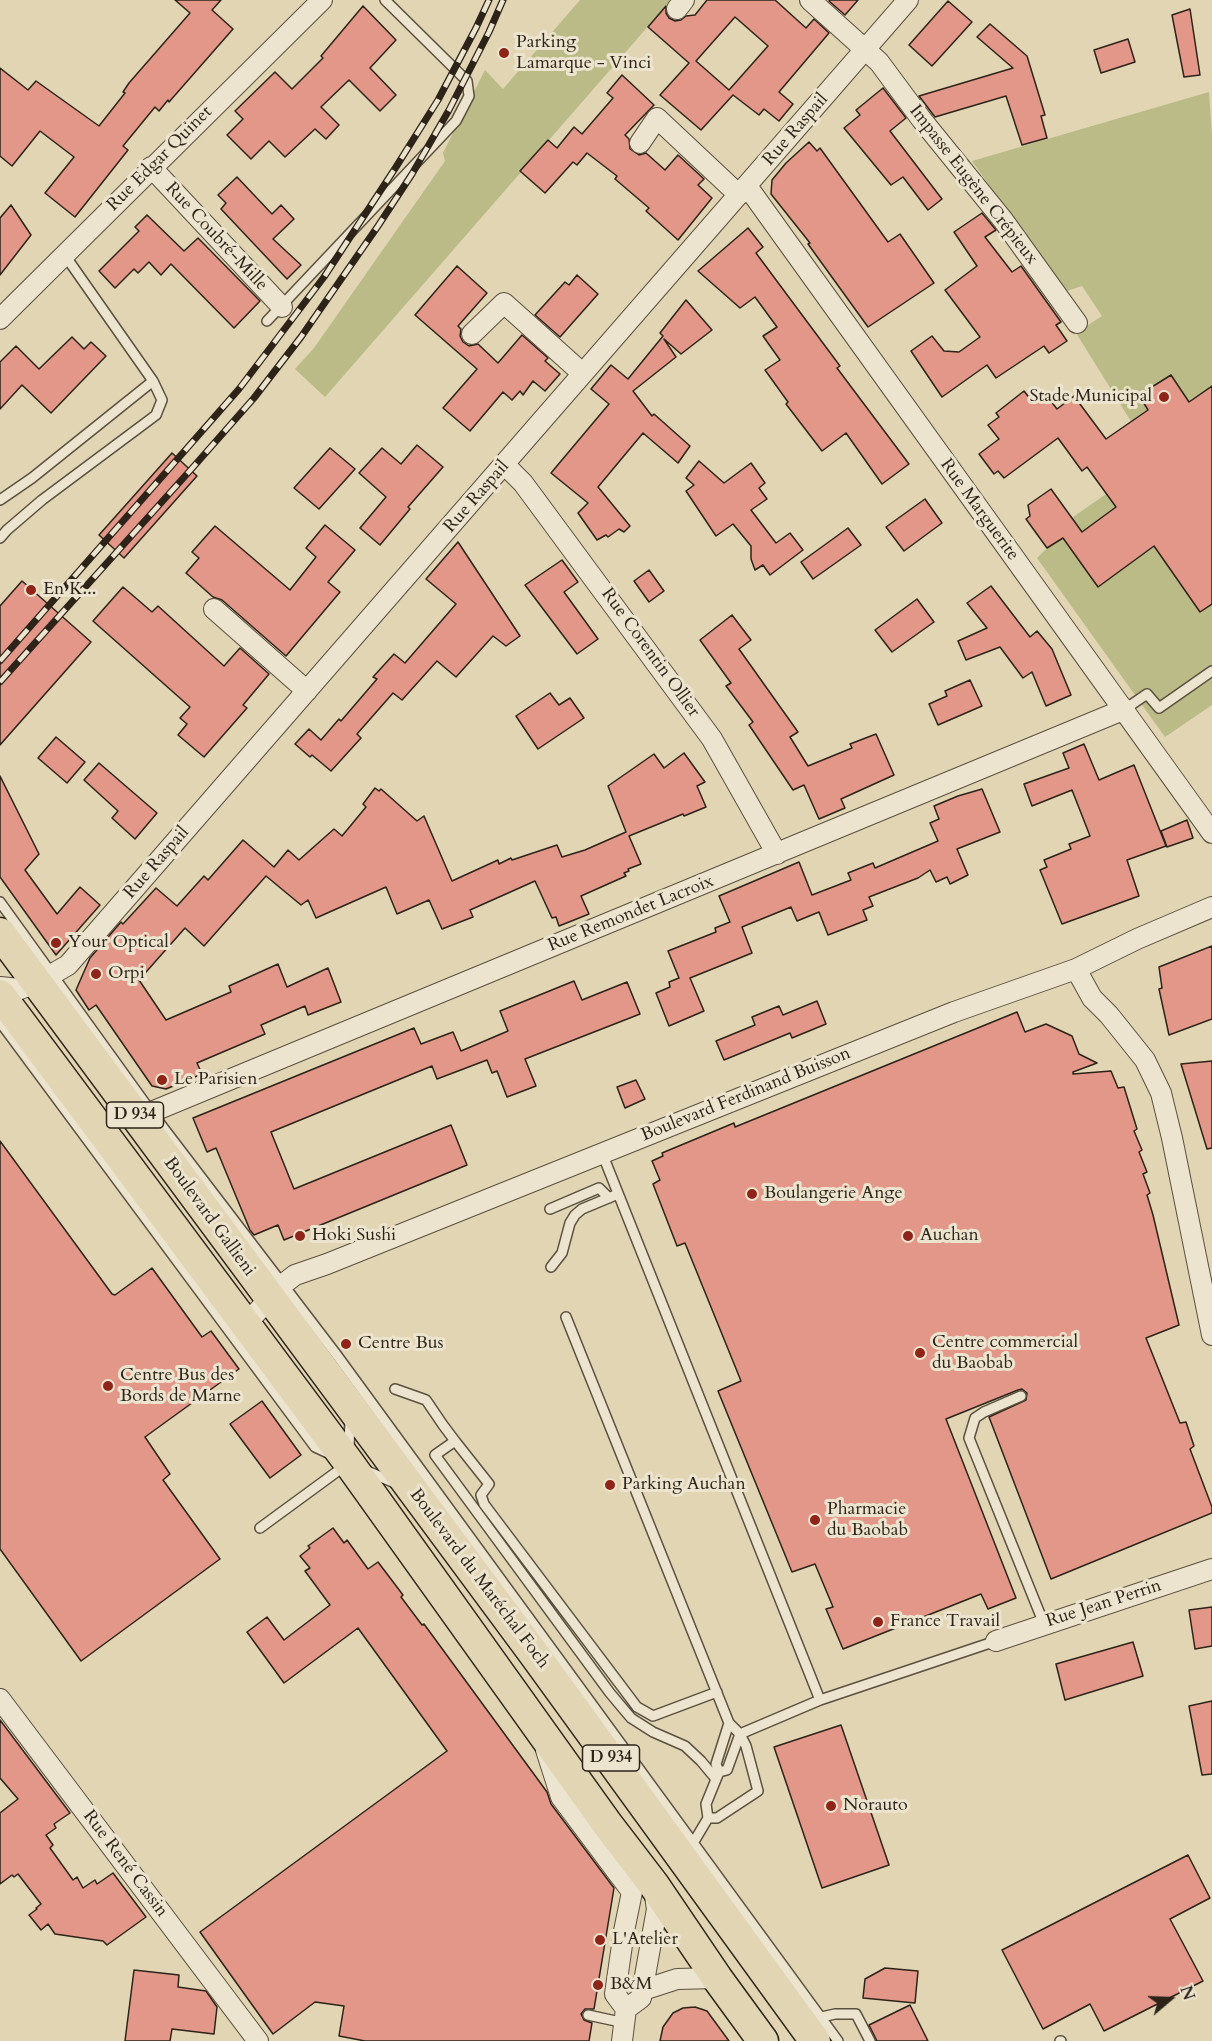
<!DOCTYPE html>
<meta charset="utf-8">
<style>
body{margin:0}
#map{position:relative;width:1212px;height:2041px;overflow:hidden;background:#e1d5b4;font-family:Cardo,serif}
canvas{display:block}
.north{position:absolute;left:1140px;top:1969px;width:60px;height:60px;-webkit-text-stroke:4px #ece4ce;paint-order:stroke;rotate:71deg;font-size:16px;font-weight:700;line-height:24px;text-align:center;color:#2d2318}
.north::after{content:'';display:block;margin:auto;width:21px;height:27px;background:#2d2318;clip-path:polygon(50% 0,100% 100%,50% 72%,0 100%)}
</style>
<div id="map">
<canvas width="1212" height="2041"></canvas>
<div class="north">N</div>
</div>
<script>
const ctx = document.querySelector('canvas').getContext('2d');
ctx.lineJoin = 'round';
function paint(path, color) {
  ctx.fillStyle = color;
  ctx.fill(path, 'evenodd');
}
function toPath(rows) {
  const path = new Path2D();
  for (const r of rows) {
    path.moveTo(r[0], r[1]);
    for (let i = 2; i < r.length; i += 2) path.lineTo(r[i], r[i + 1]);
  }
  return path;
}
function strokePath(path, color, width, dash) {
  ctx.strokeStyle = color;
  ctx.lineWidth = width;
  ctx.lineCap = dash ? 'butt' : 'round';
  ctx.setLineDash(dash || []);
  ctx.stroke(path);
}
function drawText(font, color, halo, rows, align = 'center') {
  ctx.font = font + ' Cardo,serif';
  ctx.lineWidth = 6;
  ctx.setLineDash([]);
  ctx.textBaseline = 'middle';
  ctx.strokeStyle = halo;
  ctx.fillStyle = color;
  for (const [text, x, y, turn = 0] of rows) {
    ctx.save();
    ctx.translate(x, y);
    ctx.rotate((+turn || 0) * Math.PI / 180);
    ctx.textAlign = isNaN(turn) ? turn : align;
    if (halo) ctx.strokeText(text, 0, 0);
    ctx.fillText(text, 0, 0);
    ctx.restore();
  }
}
paint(toPath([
 [580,0,671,0,325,397,295,369,314,348,445,161,443,153,485,70,503,89],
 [1209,92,1212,135,1212,705,1165,737,1037,558,1046,549,1066,536,1060,526,1155,460,1076,333,1102,316,1082,286,1064,292,972,161]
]), '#bbbb87');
const building = toPath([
 [175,0,221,0,212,10,233,29,169,102,168,100,159,111,155,107,123,146,128,150,75,217,45,193,74,157,40,131,12,166,0,156,0,68,28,90,36,81,99,126,125,93,123,92,129,83,190,13,175,0],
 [707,0,775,0,806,28,814,19,829,33,779,92,793,104,779,121,764,109,759,115,733,95,701,130,660,95,689,63,648,27,666,6,666,13,669,18,675,21,681,20,686,16,695,15,707,0],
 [735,17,768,46,729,90,696,61,735,17],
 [830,0,858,0,845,15,829,1,830,0],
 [948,1,972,22,932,66,909,45,948,1],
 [363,6,396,40,370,68,396,95,380,111,349,80,321,107,339,125,326,139,315,129,285,157,269,141,251,159,227,135,243,119,235,111,275,72,292,89,323,58,321,56,363,6],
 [1190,9,1200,75,1184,77,1172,15,1190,9],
 [990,24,1027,56,1045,115,1041,116,1047,138,1022,145,1006,96,935,117,919,96,1013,68,977,37,990,24],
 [1128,39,1135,62,1101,73,1094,50,1128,39],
 [622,75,654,105,625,135,629,139,630,149,639,155,646,153,665,170,678,155,704,179,698,185,712,198,678,240,646,211,649,208,615,179,617,176,587,153,577,165,573,162,545,193,520,171,548,140,557,148,574,127,582,134,613,98,607,93,622,75],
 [883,88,906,118,890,131,942,199,928,210,903,177,891,185,844,128,860,115,856,110,883,88],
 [809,142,817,151,820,148,888,242,900,234,934,283,868,327,808,244,810,243,771,194,772,180,786,163,809,142],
 [237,177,272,214,281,205,294,219,273,239,301,265,287,279,221,209,226,203,218,195,237,177],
 [11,205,31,235,0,275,0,218,11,205],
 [982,213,996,230,985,237,1012,272,1021,266,1061,322,1056,325,1067,341,1049,353,1044,346,996,378,987,365,942,397,911,351,932,336,944,351,959,352,980,337,945,290,977,266,954,232,982,213],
 [147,215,184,251,198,238,260,301,234,328,171,264,161,275,149,262,138,273,134,269,115,288,99,271,139,231,135,227,147,215],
 [748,228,763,247,756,253,840,366,837,368,909,464,882,484,846,433,822,451,786,404,788,402,765,370,780,360,763,336,777,327,755,297,740,308,698,271,748,228],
 [457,266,487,293,458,326,461,329,460,336,463,342,469,346,478,344,498,363,522,335,548,358,545,361,560,374,545,391,533,381,523,395,520,391,512,400,503,392,470,431,443,408,477,369,415,315,457,266],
 [577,275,598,294,560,337,535,315,565,282,569,285,577,275],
 [686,300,712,330,681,354,664,339,676,357,633,391,652,416,654,414,690,446,678,463,643,433,598,487,630,526,624,532,619,529,608,537,606,535,597,540,578,513,588,503,551,473,609,404,591,389,611,365,628,379,663,336,660,333,686,300],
 [72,337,84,349,91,342,106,356,51,413,22,385,0,409,0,362,16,346,39,369,72,337],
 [1171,375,1189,402,1212,386,1212,604,1200,612,1154,546,1098,587,1063,538,1047,548,1026,519,1030,516,1028,505,1051,489,1082,532,1116,507,1087,467,1082,471,1058,438,1004,478,998,471,994,474,979,454,999,439,988,425,999,417,996,413,1024,391,1031,400,1043,391,1057,409,1074,396,1106,439,1148,410,1139,395,1171,375],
 [417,445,443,467,408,507,410,509,380,545,360,528,386,497,359,473,382,448,401,464,417,445],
 [330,448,355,469,319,509,294,488,330,448],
 [172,453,197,476,124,558,99,535,172,453],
 [699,461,724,483,751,463,765,483,759,488,767,499,751,510,776,543,790,533,803,550,770,575,763,565,755,570,751,559,751,546,733,524,716,536,686,491,694,485,686,478,699,461],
 [925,499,942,523,904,551,886,527,925,499],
 [325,525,355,550,328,582,340,592,286,656,222,600,213,597,186,573,199,558,192,552,215,526,290,590,316,557,306,548,325,525],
 [848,528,861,545,813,579,801,562,848,528],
 [458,542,520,636,506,646,493,636,456,677,437,661,402,700,393,693,357,734,361,738,331,771,312,755,310,757,295,744,309,729,321,740,339,719,341,721,377,679,373,677,394,654,405,663,456,604,426,579,458,542],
 [562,560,578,582,564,592,598,639,577,654,525,585,562,560],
 [649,570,664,591,649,602,634,581,649,570],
 [22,581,91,642,0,745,0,606,22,581],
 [991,586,1030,637,1037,631,1052,649,1071,695,1046,706,1032,672,1023,678,1000,647,966,660,958,641,987,628,967,603,991,586],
 [123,587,152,612,158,606,224,666,240,648,269,674,243,705,247,708,204,757,178,735,187,724,180,718,190,707,93,621,123,587],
 [917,599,934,622,892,652,875,630,917,599],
 [732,615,751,640,739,649,798,732,790,737,808,766,852,748,850,744,876,734,894,775,841,799,845,808,819,819,804,785,793,790,749,725,753,722,726,686,731,683,700,640,732,615],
 [970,680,982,706,938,725,929,704,947,696,945,691,970,680],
 [550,693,559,705,570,698,584,718,538,749,516,716,550,693],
 [56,737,85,762,67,783,38,758,56,737],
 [1084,744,1099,780,1134,765,1166,846,1127,860,1139,896,1062,924,1040,870,1047,867,1044,860,1071,849,1069,844,1090,836,1072,790,1032,806,1024,784,1069,768,1063,753,1084,744],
 [684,753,705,782,697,786,706,807,684,816,683,814,629,836,641,864,628,869,629,871,624,873,626,876,581,896,589,914,559,926,556,917,552,918,535,881,470,910,473,917,442,929,429,900,397,914,386,887,316,918,308,900,301,905,266,876,204,946,185,928,139,980,166,1020,231,992,229,986,278,964,287,987,328,968,341,1002,308,1015,305,1006,261,1025,265,1034,197,1063,202,1074,166,1089,152,1086,96,1005,89,1010,76,990,90,958,121,922,123,924,156,888,177,906,204,876,208,880,243,840,274,867,288,850,299,860,334,829,342,836,366,807,363,804,375,788,379,791,381,789,417,821,424,816,452,881,498,860,499,864,511,858,512,860,557,845,562,857,585,850,626,832,608,786,654,754,664,768,684,753],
 [99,763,157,813,135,839,112,818,118,811,84,780,99,763],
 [0,776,39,854,25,870,57,914,80,887,100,905,56,955,0,877,0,776],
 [982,789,1000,832,957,849,968,875,950,884,947,877,936,882,930,870,918,878,869,897,873,906,863,910,867,920,828,935,819,912,797,921,791,907,742,927,752,953,690,978,704,1011,669,1026,656,993,670,987,669,982,679,978,668,951,716,932,715,928,730,922,719,896,799,862,812,895,851,880,848,873,873,863,875,868,938,841,930,823,939,819,934,806,958,796,982,789],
 [1187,820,1193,838,1167,847,1161,831,1187,820],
 [1212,946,1212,1019,1169,1035,1159,989,1162,988,1159,967,1212,946],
 [574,981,582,1000,627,982,640,1014,525,1059,536,1086,507,1097,497,1071,492,1073,487,1060,437,1079,432,1066,271,1132,294,1189,451,1125,467,1165,284,1240,278,1225,254,1235,250,1230,216,1148,207,1152,193,1118,414,1028,421,1044,453,1032,461,1051,508,1031,500,1011,574,981],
 [817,1001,826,1024,792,1038,790,1033,724,1060,716,1041,755,1025,752,1017,779,1006,783,1015,817,1001],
 [1017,1012,1025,1032,1046,1024,1072,1036,1079,1054,1097,1063,1073,1072,1073,1074,1111,1071,1118,1088,1124,1087,1137,1129,1134,1131,1142,1150,1139,1152,1147,1172,1143,1174,1150,1193,1147,1195,1153,1215,1179,1325,1146,1338,1180,1423,1186,1422,1194,1446,1190,1449,1212,1507,1212,1513,1051,1579,989,1417,1026,1400,1027,1393,1022,1389,1018,1390,946,1419,1016,1598,988,1609,981,1594,843,1649,826,1609,833,1607,815,1564,792,1572,718,1391,741,1381,685,1243,677,1246,653,1184,660,1180,652,1161,663,1156,662,1153,734,1123,735,1127,1017,1012],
 [1212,1061,1212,1148,1207,1149,1181,1064,1212,1061],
 [636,1080,645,1099,625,1108,617,1087,636,1080],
 [0,1141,112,1294,115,1295,152,1268,202,1337,211,1331,239,1369,145,1437,170,1474,163,1480,220,1559,81,1661,0,1549,0,1141],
 [262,1401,301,1455,270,1478,230,1424,262,1401],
 [333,1528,344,1543,347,1540,368,1569,378,1562,403,1595,401,1597,422,1625,424,1624,547,1792,551,1804,614,1888,594,2009,585,2009,581,2014,584,2020,592,2023,589,2041,365,2041,339,2036,344,2006,315,2002,273,2034,200,1932,447,1751,358,1628,284,1683,247,1632,267,1617,284,1640,330,1605,305,1571,310,1568,300,1556,310,1548,308,1546,333,1528],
 [1212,1607,1212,1646,1195,1649,1189,1610,1212,1607],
 [1133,1642,1143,1676,1065,1700,1056,1664,1133,1642],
 [1212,1701,1212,1774,1202,1775,1189,1706,1212,1701],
 [0,1720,70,1813,54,1824,56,1828,46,1835,53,1845,50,1848,73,1880,77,1877,83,1888,95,1880,97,1884,113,1873,146,1917,107,1945,103,1941,55,1934,48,1924,41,1930,29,1915,37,1909,36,1908,41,1904,18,1874,14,1877,12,1875,0,1884,0,1813,18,1799,0,1778,0,1720],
 [841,1725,889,1865,822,1888,774,1747,841,1725],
 [1188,1855,1210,1898,1170,1919,1203,1981,1104,2031,1090,2004,1043,2029,1002,1950,1188,1855],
 [885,1968,918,1971,915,2003,863,1998,865,1979,885,1968],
 [134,1970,179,1975,178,1987,206,1991,217,2007,214,2034,172,2029,170,2041,125,2041,134,1970],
 [910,2005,928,2041,877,2041,869,2025,910,2005],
 [695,2007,707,2011,729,2041,660,2041,663,2027,673,2013,683,2008,695,2007]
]);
paint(building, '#e29789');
strokePath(building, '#2d2318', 1.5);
const lane = toPath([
 [267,321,456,121,469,96,467,81,385,0],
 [0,500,32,478,153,381],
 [0,538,7,530,42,500,156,415,162,400,153,381,64,254],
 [1125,709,1147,694,1159,708,1212,671],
 [0,902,152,1113,336,1354,838,2041],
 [0,1022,315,1447,330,1454],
 [602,1153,820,1700],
 [550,1209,599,1188,609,1198],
 [551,1267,562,1253,570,1223,575,1215,582,1209,618,1194],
 [566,1317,729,1723,740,1734,746,1746,758,1791,717,1818,708,1818],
 [395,1389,426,1400,443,1425,455,1441,435,1455,610,1693,631,1718,653,1732,685,1746,701,1761,716,1779],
 [1021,1396,984,1412,975,1418,969,1438,1044,1624],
 [455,1441,489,1484,481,1495,484,1504,637,1707,653,1716,717,1692],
 [349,1449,350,1418],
 [367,1471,395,1483],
 [260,1528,346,1465],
 [719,1772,727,1770,740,1734,820,1700,996,1641],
 [692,1845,708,1818,706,1804,719,1772,716,1764,729,1723],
 [588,2015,625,2023],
 [817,2018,835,2014,856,2014,870,2041],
 [1060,2041,1061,2041]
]);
const street = toPath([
 [810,0,879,62,922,120,1003,220,1077,323],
 [677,9,684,0],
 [640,143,657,118,739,195],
 [151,167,282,307],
 [747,186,1212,833],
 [0,319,322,0],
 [472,334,504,303,582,373],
 [505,465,523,483,712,739,777,854],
 [214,609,307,691],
 [1076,969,1092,998,1109,1015,1145,1060,1161,1093,1172,1138,1212,1335],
 [0,987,20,989,37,983,68,965,908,0],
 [137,1118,1125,709],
 [245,1325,282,1285,295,1275,327,1264,954,1012,1076,969,1137,939,1212,907],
 [996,1641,1212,1569],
 [0,1699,258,2041],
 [546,1750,561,1797,632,1892],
 [643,1990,677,1979,717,1978],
 [626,2009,641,1998,657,1909,654,1889],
 [622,2041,626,2009,615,1994,624,1931,632,1892]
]);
const primary = toPath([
 [0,933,534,1654,815,2041],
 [0,995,349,1463,608,1825,654,1885,717,1978,763,2041]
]);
strokePath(lane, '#5a503f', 12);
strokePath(street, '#5a503f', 22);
strokePath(primary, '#2d2318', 33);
strokePath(lane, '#ece4ce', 9);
strokePath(street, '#ece4ce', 20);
strokePath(primary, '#e1d5b4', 30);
const rail = toPath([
 [0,661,239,389,324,277,396,167,438,100,476,28,489,0],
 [0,682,195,465,254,398,301,337,378,226,412,174,449,110,489,32,503,0]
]);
strokePath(rail, '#2d2318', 7);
strokePath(rail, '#ece4ce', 4.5, [14]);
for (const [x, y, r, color] of [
 [504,53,6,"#8f2418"],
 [1164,397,6,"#8f2418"],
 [31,590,6,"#8f2418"],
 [56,943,6,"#8f2418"],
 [96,974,6,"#8f2418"],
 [162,1080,6,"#8f2418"],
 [752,1194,6,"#8f2418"],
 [300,1236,6,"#8f2418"],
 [908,1236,6,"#8f2418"],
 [346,1344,6,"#8f2418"],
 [920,1353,6,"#8f2418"],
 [108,1386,6,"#8f2418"],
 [610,1485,6,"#8f2418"],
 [815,1520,6,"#8f2418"],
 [878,1622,6,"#8f2418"],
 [831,1806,6,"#8f2418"],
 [600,1940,6,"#8f2418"],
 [598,1985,6,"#8f2418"]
]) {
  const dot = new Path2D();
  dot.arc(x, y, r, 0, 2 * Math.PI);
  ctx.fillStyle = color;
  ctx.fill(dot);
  strokePath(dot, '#ece4ce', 2);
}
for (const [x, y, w] of [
 [135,1115,57],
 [611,1758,57]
]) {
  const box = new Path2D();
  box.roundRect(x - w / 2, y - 13, w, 26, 4.5);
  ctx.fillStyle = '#ece4ce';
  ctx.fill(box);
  strokePath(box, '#2d2318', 1.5);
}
drawText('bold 16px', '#2d2318', null, [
 ["D 934",135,1115],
 ["D 934",611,1758]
]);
drawText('18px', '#2d2318', '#ece4ce', [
 ["Parking",516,43],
 ["Lamarque - Vinci",516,64],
 ["Stade Municipal",1152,397,"right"],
 ["En K...",43,590],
 ["Your Optical",68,943],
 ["Orpi",108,974],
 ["Le Parisien",174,1080],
 ["Boulangerie Ange",764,1194],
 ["Hoki Sushi",312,1236],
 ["Auchan",920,1236],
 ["Centre commercial",932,1343],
 ["du Baobab",932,1364],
 ["Centre Bus",358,1344],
 ["Centre Bus des",120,1376],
 ["Bords de Marne",120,1397],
 ["Parking Auchan",622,1485],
 ["Pharmacie",827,1510],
 ["du Baobab",827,1531],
 ["France Travail",890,1622],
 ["Norauto",843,1806],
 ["L'Atelier",612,1940],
 ["B&M",610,1985]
], 'left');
drawText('18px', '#2d2318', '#ece4ce', [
 ["Rue Raspail",796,130,-49],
 ["Rue Edgar Quinet",160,159,-45],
 ["Impasse Eugène Crépieux",973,185,52],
 ["Rue Coubré-Mille",216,237,47],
 ["Rue Raspail",477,497,-49],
 ["Rue Marguerite",979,510,54],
 ["Rue Corentin Ollier",650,653,54],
 ["Rue Raspail",157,863,-49],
 ["Rue Remondet Lacroix",631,914,-22],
 ["Boulevard Ferdinand Buisson",746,1095,-22],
 ["Boulevard Gallieni",209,1217,54],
 ["Boulevard du Maréchal Foch",479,1579,53],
 ["Rue Jean Perrin",1104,1604,-18],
 ["Rue René Cassin",125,1864,53]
]);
</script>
